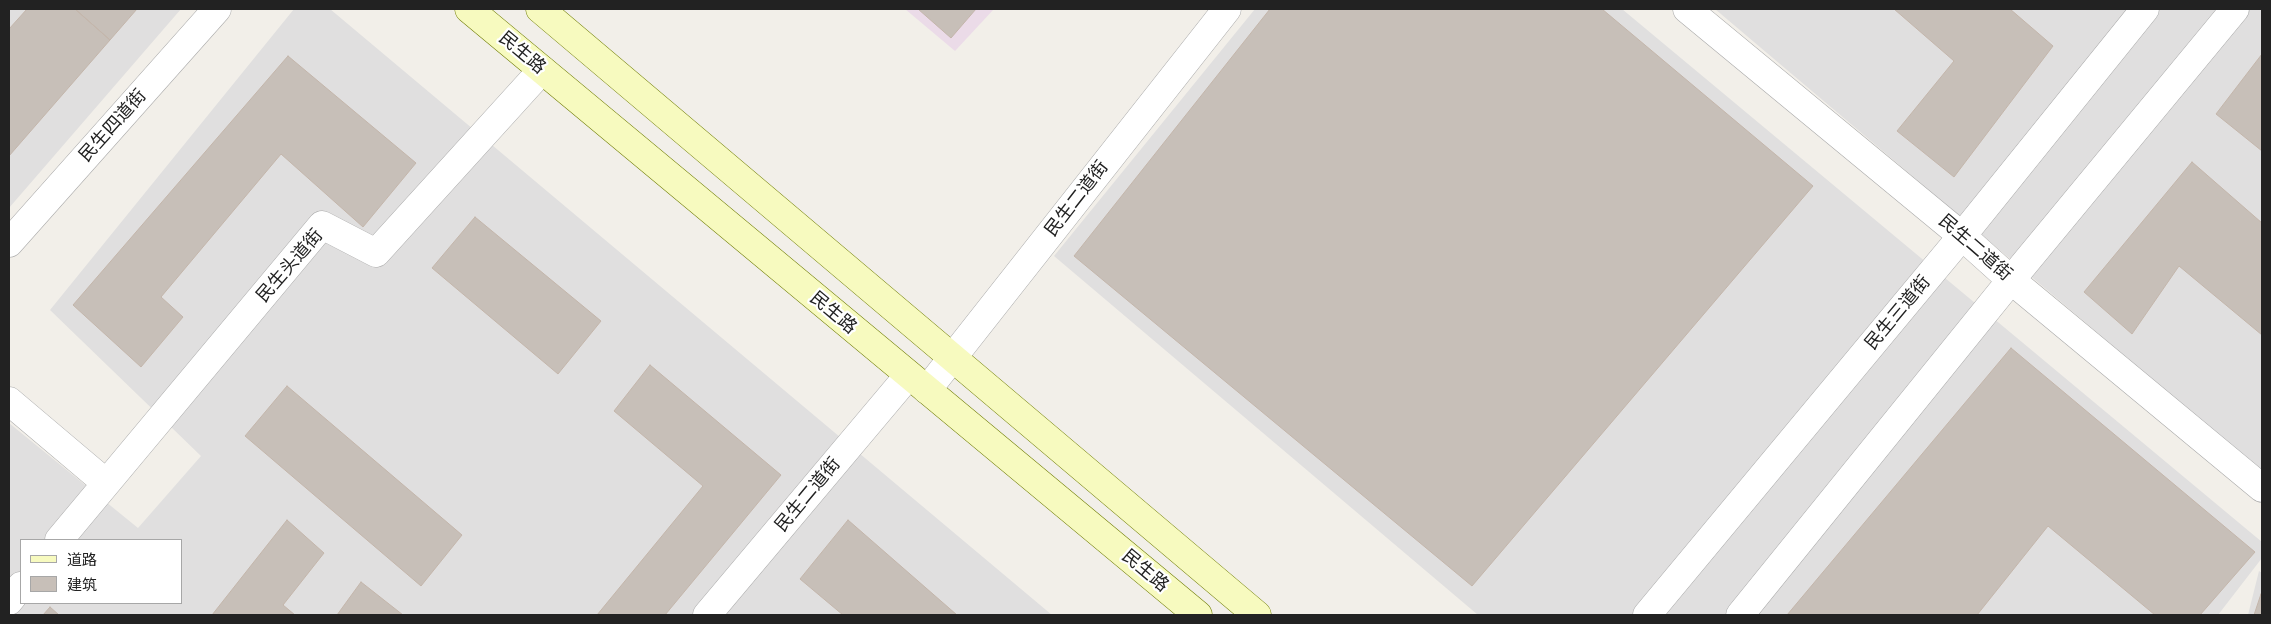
<!DOCTYPE html>
<meta charset="utf-8">
<style>
body{margin:0}
#map{position:relative;width:2271px;height:624px;overflow:hidden;background:#f2efe9;font-family:"Fira Sans","Noto Sans SC",sans-serif}
canvas{display:block}
.frame{position:absolute;inset:0;border:10px solid #222;pointer-events:none}
.legend{position:absolute;left:20px;top:539px;width:162px;height:65px;box-sizing:border-box;background:#fff;border:1px solid #a7a7a7;margin:0;padding:6px 9px;list-style:none;font-size:15px;color:#222}
.legend li{display:flex;align-items:center;gap:10px;height:25px}
.legend b{width:25px;border:1px solid #a7a7a7}
</style>
<div id="map">
<canvas width="2271" height="624"></canvas>
<div class="frame"></div>
<ul class="legend">
<li><b style="height:6px;background:#f7fabf"></b>道路</li>
<li><b style="height:14px;background:#c7bfb8"></b>建筑</li>
</ul>
</div>
<script>
const ctx = document.querySelector('canvas').getContext('2d');
ctx.lineJoin = 'round';
function paint(path, color) {
  ctx.fillStyle = color;
  ctx.fill(path, 'evenodd');
}
function toPath(rows) {
  const path = new Path2D();
  for (const r of rows) {
    path.moveTo(r[0], r[1]);
    for (let i = 2; i < r.length; i += 2) path.lineTo(r[i], r[i + 1]);
  }
  return path;
}
function strokePath(path, color, width, dash) {
  ctx.strokeStyle = color;
  ctx.lineWidth = width;
  ctx.lineCap = dash ? 'butt' : 'round';
  ctx.setLineDash(dash || []);
  ctx.stroke(path);
}
function drawText(font, color, halo, rows, align = 'center') {
  ctx.font = font + ' "Fira Sans","Noto Sans SC",sans-serif';
  ctx.lineWidth = 4.5;
  ctx.setLineDash([]);
  ctx.textBaseline = 'middle';
  ctx.strokeStyle = halo;
  ctx.fillStyle = color;
  for (const [text, x, y, turn = 0] of rows) {
    ctx.save();
    ctx.translate(x, y);
    ctx.rotate((+turn || 0) * Math.PI / 180);
    ctx.textAlign = isNaN(turn) ? turn : align;
    if (halo) ctx.strokeText(text, 0, 0);
    ctx.fillText(text, 0, 0);
    ctx.restore();
  }
}
paint(toPath([
 [9,9,181,9,9,208],
 [294,9,330,9,1052,615,9,615,9,423,138,528,201,456,50,310],
 [21,540,181,540,181,603,21,603],
 [1255,9,1622,9,2262,542,2262,558,2218,615,1478,615,1054,256],
 [1715,9,2262,9,2262,472],
 [2259,571,2262,573,2262,615,2248,615]
]), '#e0dfdf');
paint(toPath([
 [905,9,994,9,955,51]
]), '#ebdbe8');
const building = toPath([
 [27,9,75,9,110,40,9,156,9,29,27,9],
 [75,9,137,9,110,40,75,9],
 [918,9,976,9,951,38,918,9],
 [1270,9,1602,9,1813,186,1472,586,1074,256,1270,9],
 [1894,9,2010,9,2053,46,1954,177,1897,131,1954,61,1894,9],
 [2262,54,2262,151,2216,114,2262,54],
 [288,56,416,163,363,227,281,154,161,297,183,317,141,367,73,305,288,56],
 [2192,162,2262,223,2262,335,2179,266,2132,334,2084,292,2192,162],
 [475,217,601,321,558,374,432,268,475,217],
 [2011,348,2255,552,2200,615,2155,615,2048,526,1977,615,1787,615,2011,348],
 [650,365,781,475,665,615,597,615,703,486,614,411,650,365],
 [287,386,462,535,421,586,245,436,287,386],
 [287,520,324,553,283,605,295,615,212,615,287,520],
 [848,520,957,615,843,615,800,579,848,520],
 [361,582,403,615,337,615,361,582],
 [2261,594,2262,615,2254,615,2261,594],
 [50,607,59,615,43,615,50,607]
]);
paint(building, '#c7bfb8');
strokePath(building, '#c4b6ab', 1);
const minor = toPath([
 [1687,9,1962,236,2011,280,2262,488],
 [9,243,217,9],
 [927,390,1227,9],
 [9,401,106,483],
 [59,540,322,225,376,253,542,70],
 [9,601,21,586]
]);
const tertiary = toPath([
 [707,615,908,376],
 [1647,615,1962,236,2145,9],
 [1740,615,2011,280,2235,9]
]);
const secondary = toPath([
 [469,9,1198,615],
 [540,9,1257,615]
]);
strokePath(minor, '#a9a9a9', 29);
strokePath(tertiary, '#a9a9a9', 29);
strokePath(secondary, '#707d05', 29);
strokePath(minor, '#fff', 28);
strokePath(tertiary, '#fff', 28);
strokePath(secondary, '#f7fabf', 28);
drawText('18px', '#222', '#fff', [
 ["民生路",522,53,40],
 ["民生四道街",113,126,-48],
 ["民生二道街",1077,199,-52],
 ["民生二道街",1975,248,41],
 ["民生头道街",290,266,-49],
 ["民生路",833,313,40],
 ["民生三道街",1898,313,-50],
 ["民生二道街",808,495,-50],
 ["民生路",1145,571,40]
]);
</script>
